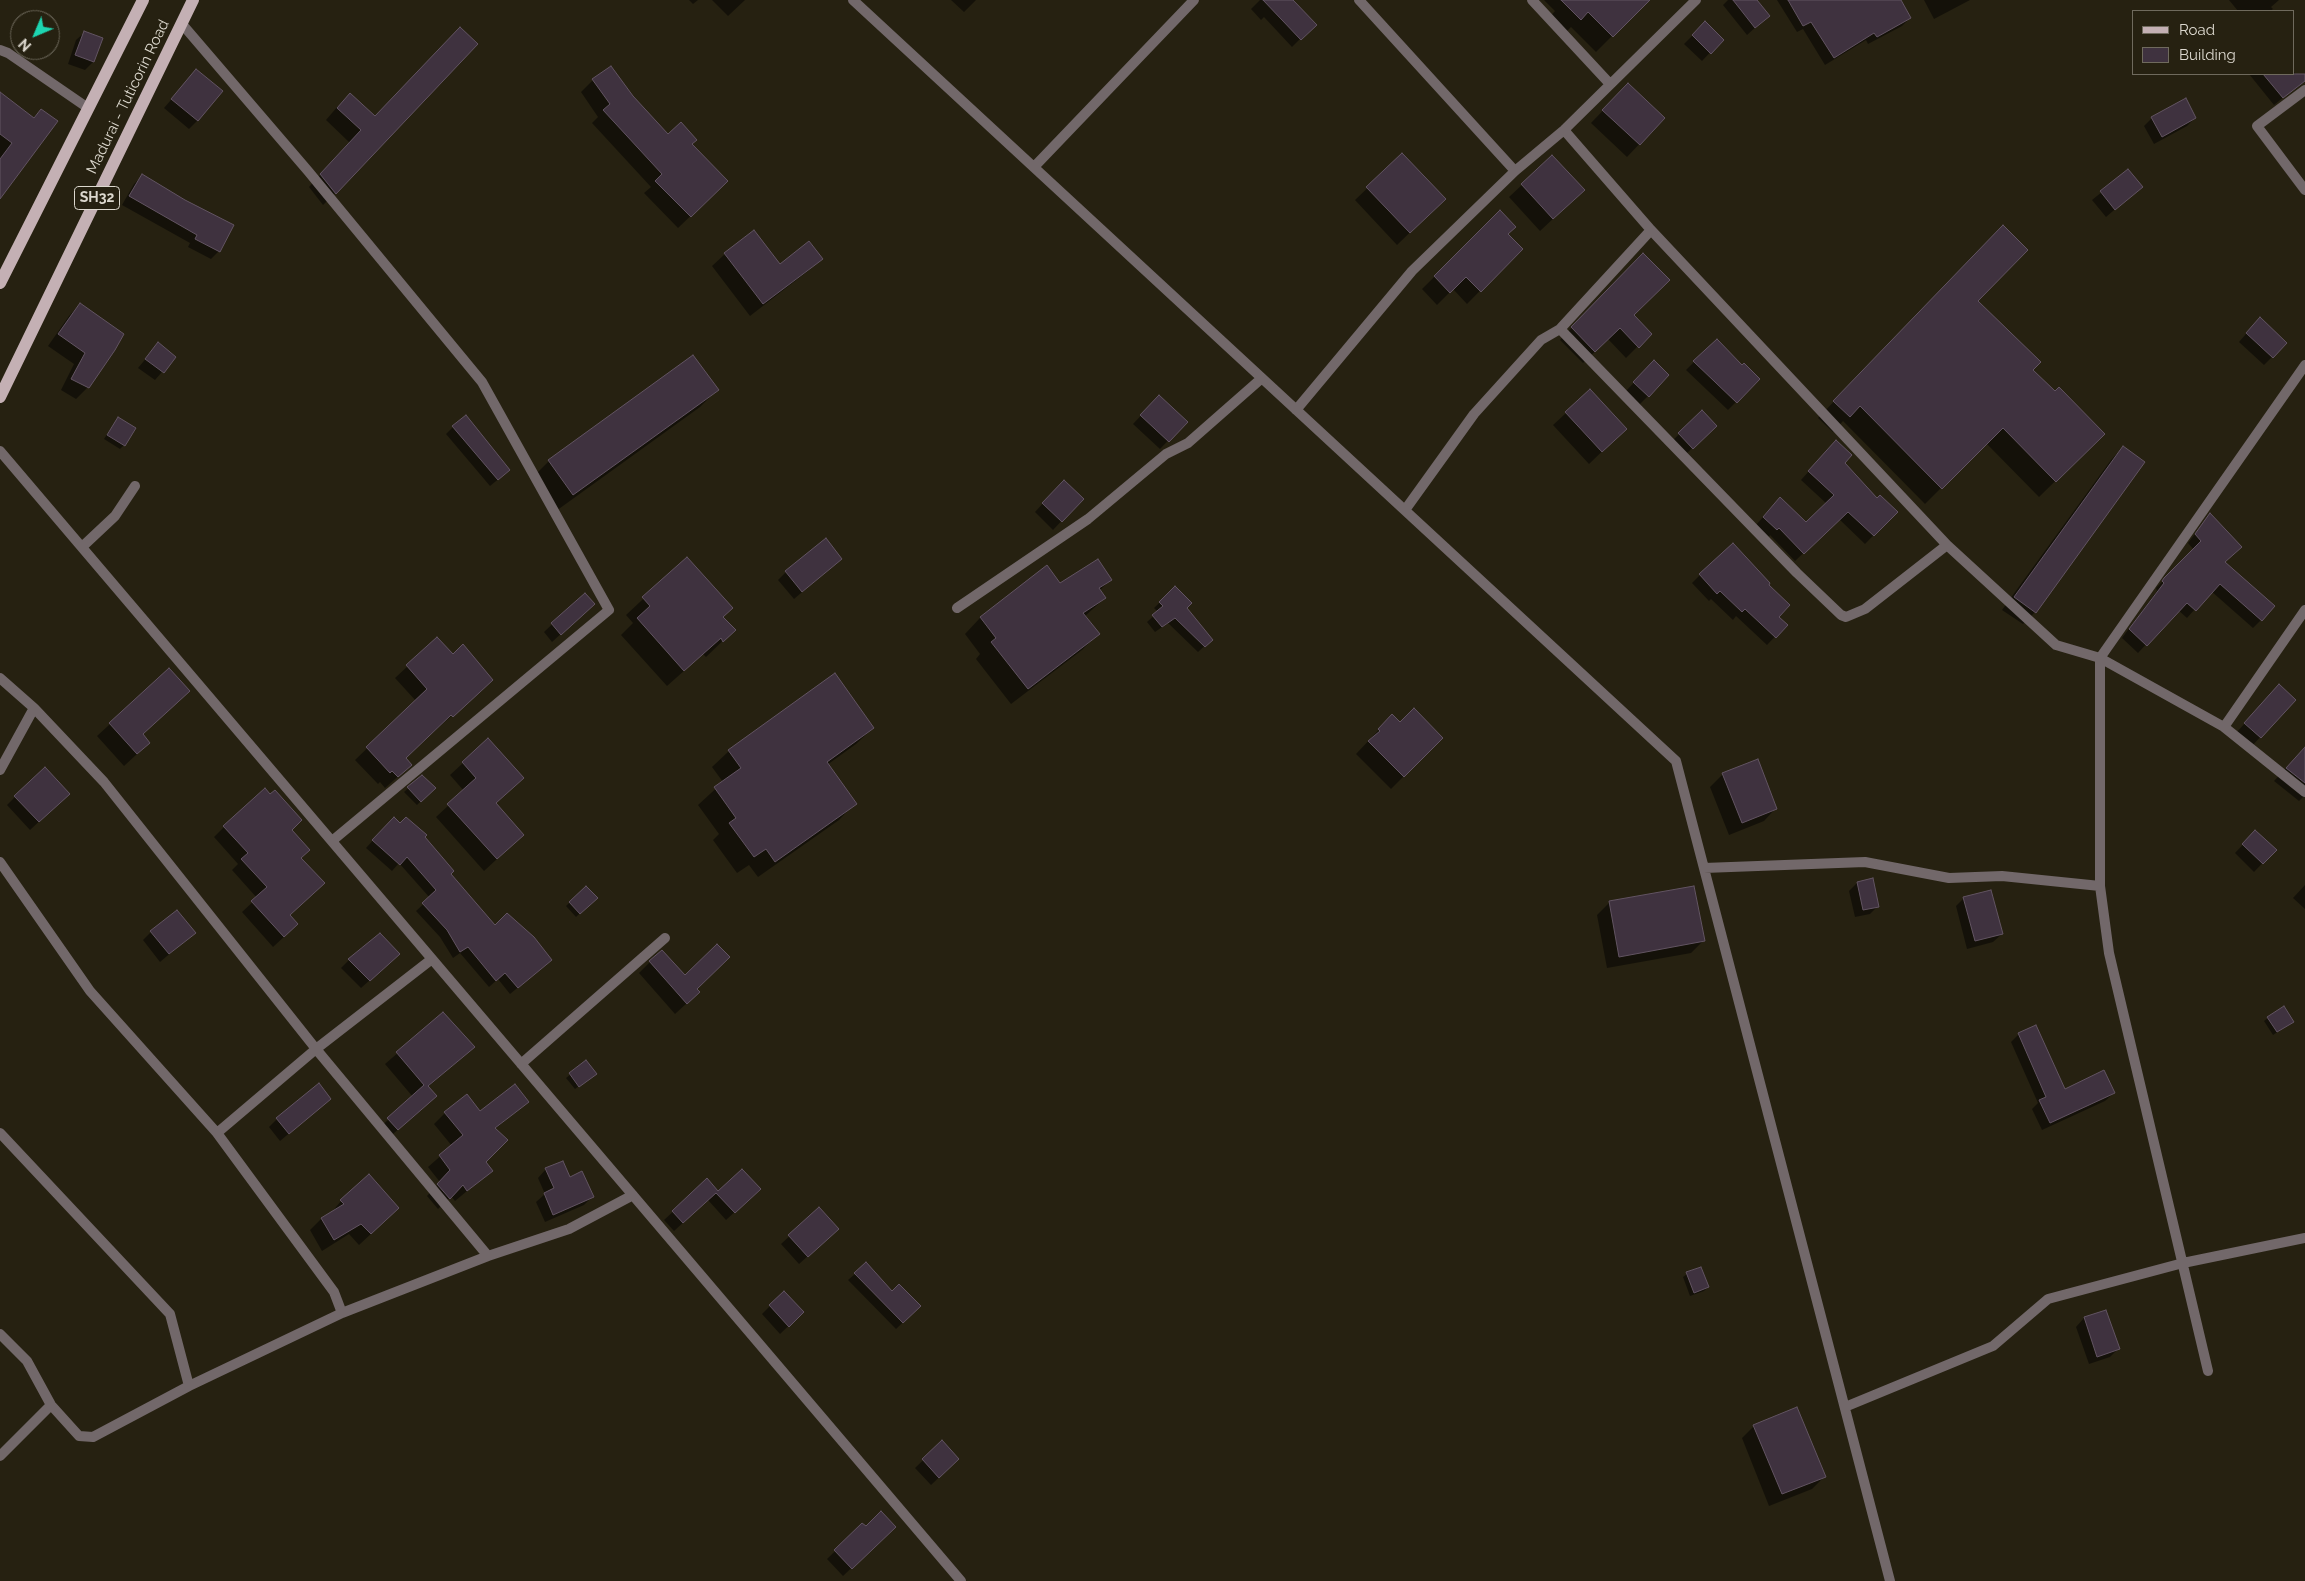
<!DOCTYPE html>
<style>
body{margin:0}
#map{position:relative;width:2305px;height:1581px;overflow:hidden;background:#262111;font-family:Raleway,sans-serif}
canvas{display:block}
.legend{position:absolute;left:2132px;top:10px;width:162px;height:65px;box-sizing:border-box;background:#262111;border:1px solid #6f6a5d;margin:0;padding:6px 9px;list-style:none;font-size:15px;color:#dcd8ce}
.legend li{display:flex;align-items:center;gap:10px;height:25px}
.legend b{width:25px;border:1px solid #6f6a5d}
.north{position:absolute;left:10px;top:10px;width:50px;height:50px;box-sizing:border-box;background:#262111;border:1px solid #6f6a5d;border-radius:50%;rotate:225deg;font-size:14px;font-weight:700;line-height:20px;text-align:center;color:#dcd8ce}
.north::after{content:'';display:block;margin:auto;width:18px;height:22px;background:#1dd5b1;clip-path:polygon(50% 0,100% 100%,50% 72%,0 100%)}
</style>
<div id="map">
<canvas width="2305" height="1581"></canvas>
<ul class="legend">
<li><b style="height:6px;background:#c4b0b4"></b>Road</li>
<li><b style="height:14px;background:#3f323f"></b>Building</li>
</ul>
<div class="north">N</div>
</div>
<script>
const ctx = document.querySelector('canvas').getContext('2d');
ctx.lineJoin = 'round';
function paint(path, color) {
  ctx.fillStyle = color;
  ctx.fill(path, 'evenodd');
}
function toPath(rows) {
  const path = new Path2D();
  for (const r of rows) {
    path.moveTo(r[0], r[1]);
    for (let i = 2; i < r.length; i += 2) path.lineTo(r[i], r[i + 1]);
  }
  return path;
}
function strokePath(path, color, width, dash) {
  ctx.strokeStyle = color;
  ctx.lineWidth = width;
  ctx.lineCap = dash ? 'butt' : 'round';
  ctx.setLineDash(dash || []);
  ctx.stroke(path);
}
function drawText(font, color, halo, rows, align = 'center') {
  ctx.font = font + ' Raleway,sans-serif';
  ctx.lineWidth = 4;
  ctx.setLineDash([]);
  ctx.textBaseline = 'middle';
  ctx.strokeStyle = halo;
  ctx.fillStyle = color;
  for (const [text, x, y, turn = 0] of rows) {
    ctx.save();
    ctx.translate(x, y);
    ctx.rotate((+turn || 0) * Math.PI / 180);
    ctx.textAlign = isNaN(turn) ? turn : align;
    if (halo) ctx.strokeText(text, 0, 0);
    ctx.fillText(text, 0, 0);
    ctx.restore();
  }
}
paint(toPath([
 [689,0,698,0,693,4],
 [712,0,745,0,728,16],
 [951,0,976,0,964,12],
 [1260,0,1292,0,1315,24,1292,47,1264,17,1261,20,1251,9],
 [1544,0,1648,0,1596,52,1571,27,1564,34,1548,19,1555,11],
 [1728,0,1756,0,1768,16,1747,35,1723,5],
 [1777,0,1900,0,1910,18,1902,26,1868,44,1866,40,1825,65,1803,29,1797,32],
 [1924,0,1970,0,1934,19],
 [2229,0,2279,0,2271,7,2273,9,2270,11,2238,11],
 [1705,23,1722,40,1702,61,1684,44],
 [85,32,102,38,93,62,85,70,68,64,76,40],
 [476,44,335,193,323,205,309,187,350,143,326,120,338,106,375,117],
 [196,71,197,121,189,129,164,108],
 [2294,72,2302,82,2274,105,2249,74,2294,74],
 [593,80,632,96,668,136,691,144,727,181,678,228,644,193,651,187,592,123,598,117,581,92],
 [0,94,33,118,41,110,0,197],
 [1616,97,1664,118,1627,157,1591,123],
 [2152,118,2195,118,2187,126,2154,144,2144,126],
 [1402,155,1432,211,1397,245,1355,200],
 [1552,157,1571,202,1540,231,1509,197],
 [2128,171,2141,187,2106,217,2092,200],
 [142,176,219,251,211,259,188,247,190,243,122,205,134,184],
 [1500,212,1507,234,1521,249,1467,304,1453,289,1437,305,1422,289],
 [1987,243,1976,301,2031,370,2103,434,2039,497,1986,443,1925,504,1843,421,1833,432,1818,418],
 [725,254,780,266,821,259,808,271,750,316,712,266],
 [1643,254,1632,315,1650,334,1626,358,1608,339,1583,363,1560,340],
 [80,304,114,349,88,387,76,399,61,390,74,364,48,346,69,316],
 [2252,327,2272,357,2264,365,2239,342],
 [158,344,175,357,155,380,138,368],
 [1694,362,1742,367,1759,379,1728,410,1686,370],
 [1646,370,1648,396,1640,404,1626,391],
 [717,390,700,407,556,511,532,478,549,461],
 [1590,391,1613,441,1589,464,1553,425],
 [1151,405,1186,422,1160,449,1133,424],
 [1702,412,1715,426,1684,456,1671,442],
 [115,422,124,445,120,449,104,439],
 [453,427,501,477,490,486,446,434],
 [2123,447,2035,612,2023,624,2002,610,2111,460],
 [1828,450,1877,499,1896,512,1865,544,1839,519,1795,561,1770,535,1769,537,1756,525,1772,507,1806,523,1827,504,1801,480],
 [1056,489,1082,499,1053,530,1035,512],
 [2210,515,2224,563,2261,620,2253,628,2211,591,2187,618,2178,610,2138,653,2122,638,2157,591,2156,588,2194,550,2188,543],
 [687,558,722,617,734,630,706,657,703,654,667,686,621,635,633,623,626,615],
 [841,559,794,599,778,580,786,572],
 [1046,567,1060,585,1110,580,1100,590,1105,598,1084,617,1098,634,1082,650,1011,704,976,659,980,654,965,634,980,618],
 [1700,575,1767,585,1777,617,1786,625,1767,645,1736,616,1733,620,1711,599,1709,601,1692,583],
 [1175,588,1186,607,1211,640,1198,652,1168,623,1155,632,1147,622,1158,612,1154,608],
 [584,594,585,612,552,642,544,632],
 [437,639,453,656,492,680,404,758,411,765,385,788,380,782,378,784,355,760,416,701,395,678],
 [169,670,141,735,149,743,124,766,97,736],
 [2271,694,2294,700,2252,746,2237,732],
 [1392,716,1400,724,1442,738,1391,789,1356,754],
 [873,728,856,744,827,765,855,803,839,820,758,877,749,865,737,873,713,840,719,834,698,805,723,782,712,767,729,751],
 [488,740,495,804,510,847,484,871,436,817,464,791,450,775],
 [2305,748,2305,795,2299,801,2274,781],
 [1757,761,1776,808,1764,821,1729,835,1710,787,1723,774],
 [422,776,434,788,417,805,404,792],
 [15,797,60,802,30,830,7,805],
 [400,824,423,837,449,874,495,926,543,967,510,994,498,979,489,987,460,953,453,958,440,937,416,911,430,898,399,863,392,871,366,848,387,825],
 [224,827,300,858,286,935,273,947,242,912,257,898,232,870,238,864,214,837],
 [2255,832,2275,850,2254,872,2235,853],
 [1872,880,1878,906,1870,914,1855,917,1849,891,1857,883],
 [2305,885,2305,909,2293,898],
 [586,887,596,898,576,917,566,906],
 [1964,898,2002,934,1993,942,1967,949,1956,906],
 [1610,902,1703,941,1691,953,1607,968,1597,915],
 [151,932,194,933,160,962,143,940],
 [362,947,390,962,361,988,341,968],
 [650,962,687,1003,675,1014,639,973],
 [443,1014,473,1047,428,1087,424,1107,386,1140,377,1130,413,1097,385,1064],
 [2268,1018,2292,1022,2273,1035,2264,1021],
 [2019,1034,2064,1091,2114,1093,2105,1101,2042,1130,2032,1109,2038,1103,2011,1042],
 [586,1062,591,1077,575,1089,566,1078],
 [330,1099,280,1141,269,1127,277,1119],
 [527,1102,495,1129,484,1162,491,1171,455,1201,451,1196,438,1209,427,1196,440,1182,428,1167,452,1146,434,1124,445,1113,480,1113],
 [546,1169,570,1178,592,1197,584,1205,545,1222,536,1202,545,1194,538,1178],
 [707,1180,718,1192,751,1197,726,1220,708,1200,674,1231,664,1220],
 [341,1201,386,1220,359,1245,349,1234,322,1251,310,1230,321,1219,331,1213],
 [819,1209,829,1237,799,1264,781,1244],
 [855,1274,892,1293,920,1306,896,1329,848,1280],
 [1687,1274,1708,1287,1704,1291,1690,1296,1683,1277],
 [784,1292,803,1312,780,1334,762,1314],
 [2106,1311,2118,1349,2110,1357,2089,1364,2076,1327,2084,1318],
 [1754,1426,1824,1477,1812,1489,1769,1506,1742,1438],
 [942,1442,950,1467,931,1485,915,1468],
 [862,1525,866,1528,894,1527,843,1576,827,1559]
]), '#0007');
const building = toPath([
 [1263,0,1293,0,1317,25,1301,40,1263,0],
 [1561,0,1650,0,1613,37,1588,12,1581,20,1561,0],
 [1733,0,1757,0,1770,16,1755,28,1733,0],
 [1788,0,1901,0,1911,18,1877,37,1874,33,1834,58,1811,22,1803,26,1788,0],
 [1705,21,1724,40,1711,54,1692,35,1705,21],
 [460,27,478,44,336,194,320,174,361,130,337,108,350,93,375,116,460,27],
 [84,31,103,38,94,62,75,55,84,31],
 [611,66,633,96,668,134,681,122,697,140,692,144,728,181,691,217,655,181,662,174,603,110,610,104,592,79,611,66],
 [196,69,223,91,198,121,171,99,196,69],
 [2263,74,2305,74,2305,81,2283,98,2263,74],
 [1628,83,1665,118,1640,145,1602,110,1628,83],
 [0,92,34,118,41,109,58,121,0,199,0,159,12,143,0,134,0,92],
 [2186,98,2196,118,2162,137,2151,117,2186,98],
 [1402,153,1446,199,1410,233,1366,187,1402,153],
 [1552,155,1585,190,1553,219,1521,184,1552,155],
 [2128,169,2143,187,2115,210,2100,191,2128,169],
 [142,174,185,200,234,225,220,252,195,239,197,235,129,196,142,174],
 [1500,210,1516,227,1508,234,1523,249,1481,292,1466,277,1450,293,1434,276,1500,210],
 [2003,225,2028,250,1978,301,2041,362,2033,370,2055,391,2059,387,2105,434,2056,482,2003,428,1942,489,1860,406,1850,417,1833,401,2003,225],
 [754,230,780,264,809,241,823,259,763,304,724,253,754,230],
 [1643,253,1670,280,1634,315,1652,334,1639,348,1620,328,1595,352,1571,327,1643,253],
 [80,303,124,334,115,350,89,388,71,379,85,353,58,334,80,303],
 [2260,317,2287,343,2273,358,2246,333,2260,317],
 [1717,339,1742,365,1744,363,1760,379,1737,403,1693,361,1717,339],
 [158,342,176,357,164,373,145,359,158,342],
 [693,355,719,390,573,495,548,460,693,355],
 [1654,360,1669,375,1649,397,1633,382,1654,360],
 [1590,389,1627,429,1602,452,1565,412,1590,389],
 [1159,395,1188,422,1169,442,1140,415,1159,395],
 [1702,410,1717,426,1693,449,1678,433,1702,410],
 [466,415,510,470,498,480,452,426,466,415],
 [118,417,136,428,125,446,107,435,118,417],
 [1836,440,1852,455,1845,463,1877,498,1880,495,1898,512,1874,536,1848,512,1804,554,1779,528,1777,530,1763,517,1780,497,1806,522,1834,495,1808,471,1836,440],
 [2123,446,2145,462,2036,613,2014,597,2123,446],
 [1064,480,1084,499,1062,522,1042,503,1064,480],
 [2210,513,2242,547,2225,562,2275,606,2262,621,2220,584,2196,611,2187,603,2147,646,2129,629,2164,583,2162,581,2164,578,2201,541,2195,534,2210,513],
 [826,538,842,559,802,592,785,571,826,538],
 [1733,543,1770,583,1769,585,1790,605,1779,617,1788,625,1776,638,1745,609,1742,612,1720,591,1717,594,1699,574,1733,543],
 [687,557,733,608,723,617,736,630,723,642,721,638,684,671,637,618,650,606,642,597,687,557],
 [1098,559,1112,580,1099,588,1106,598,1083,613,1100,634,1028,689,991,642,996,638,980,617,1047,565,1060,583,1098,559],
 [1175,586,1192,603,1187,608,1213,640,1205,647,1175,618,1162,627,1152,615,1163,606,1159,602,1175,586],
 [585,593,595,604,561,635,551,623,585,593],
 [437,637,453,654,463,644,493,680,453,717,451,715,406,758,412,765,398,777,392,771,390,773,366,747,427,689,406,665,437,637],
 [169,668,190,691,143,734,150,743,137,754,109,723,169,668],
 [835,673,874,728,827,762,857,804,775,862,766,849,754,857,729,823,736,818,714,787,741,768,728,750,835,673],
 [2279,684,2296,700,2261,738,2244,723,2279,684],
 [1414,708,1443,738,1404,777,1368,741,1380,731,1378,729,1392,714,1400,722,1414,708],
 [488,738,524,778,496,803,524,835,497,859,447,804,476,778,462,762,488,738],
 [2305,747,2305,783,2286,768,2305,747],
 [1758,759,1777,809,1742,823,1722,773,1758,759],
 [45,767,70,794,39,822,14,796,45,767],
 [422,775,436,788,421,802,407,787,422,775],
 [265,788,270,794,275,790,302,820,292,830,310,850,301,858,325,883,290,915,298,924,284,937,251,901,267,887,241,859,248,853,223,826,265,788],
 [394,817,400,823,406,817,427,835,425,837,454,871,451,874,495,925,507,913,534,937,552,960,518,988,505,973,496,981,468,947,460,952,447,930,422,903,436,890,407,857,400,865,372,840,394,817],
 [2255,830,2277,850,2263,864,2242,844,2255,830],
 [1873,878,1879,907,1863,910,1857,882,1873,878],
 [586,886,598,898,580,914,569,902,586,886],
 [1694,886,1705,941,1619,957,1609,901,1694,886],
 [1991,890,2003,934,1975,941,1963,897,1991,890],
 [177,910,196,933,169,954,150,931,177,910],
 [380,933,400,954,370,981,348,959,380,933],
 [717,944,730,957,697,989,700,992,687,1004,649,961,662,950,685,975,717,944],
 [2284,1006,2294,1022,2277,1032,2267,1017,2284,1006],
 [443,1012,475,1047,428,1086,437,1096,398,1130,387,1118,424,1085,396,1052,443,1012],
 [2036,1025,2065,1089,2104,1070,2115,1093,2050,1123,2039,1100,2046,1097,2018,1033,2036,1025],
 [586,1060,597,1074,579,1087,569,1073,586,1060],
 [319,1083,331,1099,289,1134,276,1118,319,1083],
 [515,1084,529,1102,495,1128,508,1140,486,1162,493,1171,467,1191,463,1185,450,1199,437,1184,450,1170,439,1155,463,1135,444,1112,467,1094,480,1111,515,1084],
 [563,1161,570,1177,582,1171,594,1197,553,1215,544,1193,554,1188,545,1168,563,1161],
 [742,1169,761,1189,735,1213,716,1193,683,1223,672,1211,707,1178,718,1191,742,1169],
 [369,1174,399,1208,371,1234,361,1224,334,1240,321,1218,344,1204,340,1200,369,1174],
 [819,1207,839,1229,808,1257,788,1235,819,1207],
 [866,1262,892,1291,899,1284,921,1306,903,1323,854,1273,866,1262],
 [1701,1267,1709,1287,1694,1293,1686,1272,1701,1267],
 [784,1291,804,1312,789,1327,769,1305,784,1291],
 [2106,1310,2120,1349,2097,1357,2084,1317,2106,1310],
 [1797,1407,1826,1477,1782,1494,1753,1425,1797,1407],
 [942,1440,959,1459,939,1478,922,1459,942,1440],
 [881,1511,896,1527,852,1569,834,1550,862,1523,866,1526,881,1511]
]);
paint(building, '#3f323f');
strokePath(building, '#625462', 1);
strokePath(toPath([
 [853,0,1676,761,1890,1581],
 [1359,0,1515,171],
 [1532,0,1610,84],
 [182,24,308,171,482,382,609,610,332,841],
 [0,50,8,53,88,108],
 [2305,90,2257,126,2305,190],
 [1564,130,1651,230,1947,545,2056,645,2100,658,2224,727],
 [1034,167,1194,0],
 [1560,329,1797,573,1841,615,1846,617,1865,609,1947,545],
 [1296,410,1412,271,1515,171,1564,130,1696,0],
 [0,451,961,1581],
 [1405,510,1474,414,1541,340,1560,329,1651,230],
 [82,547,115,516,135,486],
 [957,608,1088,519,1166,454,1188,443,1262,378],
 [2305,610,2224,727,2305,792],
 [0,678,34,708,104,782,316,1049,488,1256],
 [0,770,34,708],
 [0,862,90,991,217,1133,334,1292,342,1313],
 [1704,868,1865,862,1949,878,2002,876,2100,886],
 [521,1064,665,938],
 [0,1133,170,1314,189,1386],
 [217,1133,316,1049,432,959],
 [0,1334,27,1361,51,1405,79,1436,93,1437,189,1386,342,1313,488,1256,569,1229,633,1195],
 [2208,1371,2109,953,2100,886,2100,658,2305,365],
 [1845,1407,1993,1346,2048,1299,2183,1263,2305,1238],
 [0,1456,51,1405]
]), '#72686a', 10);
strokePath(toPath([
 [0,283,143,0],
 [0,397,193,0]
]), '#c4b0b4', 12);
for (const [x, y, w] of [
 [97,198,45]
]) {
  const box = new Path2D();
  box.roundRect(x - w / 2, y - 11.5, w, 23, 4);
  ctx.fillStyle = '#262111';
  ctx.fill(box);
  strokePath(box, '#dcd8ce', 1);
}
drawText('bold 14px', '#dcd8ce', null, [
 ["SH32",97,198]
]);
drawText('15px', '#dcd8ce', '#262111', [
 ["Madurai - Tuticorin Road",128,97,-64]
]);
</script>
